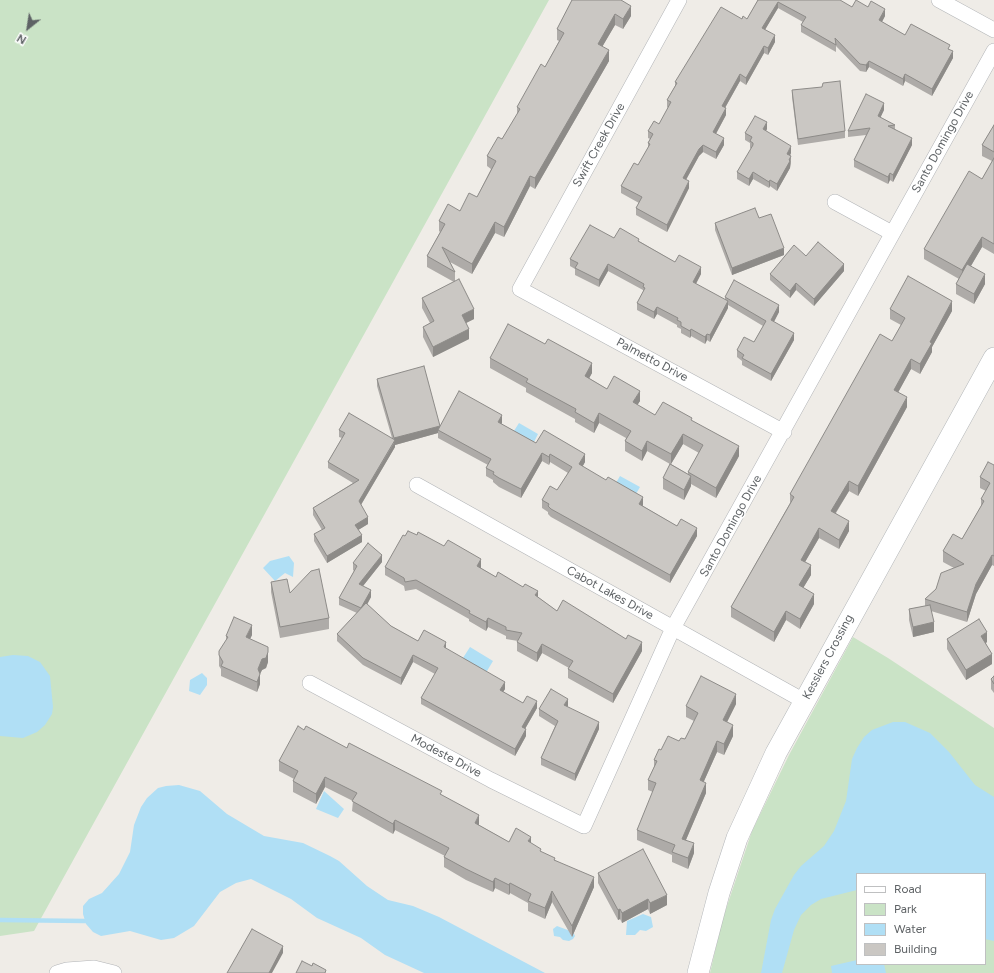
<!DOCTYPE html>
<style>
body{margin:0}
#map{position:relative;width:994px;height:973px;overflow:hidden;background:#efece7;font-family:Figtree,sans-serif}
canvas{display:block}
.legend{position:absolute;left:856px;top:873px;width:130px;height:92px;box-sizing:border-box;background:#fff;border:1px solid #bfc0c1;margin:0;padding:5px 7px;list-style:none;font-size:12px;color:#5e6265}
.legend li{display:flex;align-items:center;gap:8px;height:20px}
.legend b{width:20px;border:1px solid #bfc0c1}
.north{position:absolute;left:8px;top:8px;width:40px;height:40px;-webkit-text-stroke:3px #fff;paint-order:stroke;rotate:210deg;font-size:11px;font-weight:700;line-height:16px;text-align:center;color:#5e6265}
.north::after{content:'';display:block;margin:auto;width:14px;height:18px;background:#5e6265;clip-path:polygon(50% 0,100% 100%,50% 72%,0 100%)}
</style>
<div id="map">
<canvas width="994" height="973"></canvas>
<ul class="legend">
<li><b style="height:5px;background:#fff"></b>Road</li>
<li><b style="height:11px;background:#cae3c6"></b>Park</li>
<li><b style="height:11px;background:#b0dff5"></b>Water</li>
<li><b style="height:11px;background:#cac7c3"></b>Building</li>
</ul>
<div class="north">N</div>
</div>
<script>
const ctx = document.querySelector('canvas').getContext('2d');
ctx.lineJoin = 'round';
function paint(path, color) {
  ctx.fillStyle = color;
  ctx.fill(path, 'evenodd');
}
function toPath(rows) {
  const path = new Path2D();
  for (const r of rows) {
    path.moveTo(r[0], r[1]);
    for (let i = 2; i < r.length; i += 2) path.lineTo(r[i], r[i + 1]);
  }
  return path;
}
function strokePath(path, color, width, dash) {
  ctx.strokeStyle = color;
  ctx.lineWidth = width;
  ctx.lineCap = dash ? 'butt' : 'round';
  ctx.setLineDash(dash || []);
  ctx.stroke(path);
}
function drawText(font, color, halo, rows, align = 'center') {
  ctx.font = font + ' Figtree,sans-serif';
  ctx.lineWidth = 3;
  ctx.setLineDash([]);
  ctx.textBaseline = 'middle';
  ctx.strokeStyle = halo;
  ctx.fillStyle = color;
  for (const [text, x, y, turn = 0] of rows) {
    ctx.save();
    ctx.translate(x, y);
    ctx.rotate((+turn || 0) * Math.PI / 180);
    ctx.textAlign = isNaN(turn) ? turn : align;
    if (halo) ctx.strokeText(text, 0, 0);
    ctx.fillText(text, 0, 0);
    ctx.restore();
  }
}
paint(toPath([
 [0,0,549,0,34,931,0,936],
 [853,637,888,658,994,728,994,973,710,973,722,921,752,831,789,755],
 [857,874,985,874,985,964,857,964]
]), '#cae3c6');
paint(toPath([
 [519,423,538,434,532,446,512,434],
 [620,476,640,487,633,499,613,488],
 [289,556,294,563,293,577,285,573,275,581,263,568,270,561],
 [470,647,493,661,484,676,461,661],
 [13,655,28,656,40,662,50,676,53,707,52,714,45,725,37,732,23,738,0,736,0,657],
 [202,673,207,678,207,685,200,695,189,691,190,680],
 [893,722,905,722,930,733,949,752,975,785,994,797,994,941,985,939,985,874,857,874,857,890,821,899,811,905,801,915,794,930,782,973,761,973,771,920,775,909,794,875,801,866,824,846,834,831,846,801,852,759,857,748,864,737,872,730],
 [179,785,200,791,227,814,264,836,303,843,330,856,339,861,367,886,388,900,413,906,439,917,545,973,424,973,385,955,361,938,317,918,291,899,251,879,236,883,220,892,194,926,174,938,161,940,130,931,101,936,93,932,86,924,83,914,83,906,89,899,102,893,119,874,130,852,134,825,141,807,147,798,158,788,166,786],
 [324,791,344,809,338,818,316,809],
 [643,914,651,917,653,927,646,931,640,930,635,935,626,935,627,921],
 [557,926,573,932,575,936,573,939,569,941,563,940,560,937,554,936,553,929],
 [857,960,857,964,884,964,886,973,832,973,831,966]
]), '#b0dff5');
strokePath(toPath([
 [0,920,85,921,91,918]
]), '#b0dff5', 4.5);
const street = toPath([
 [679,0,520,289,784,432],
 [939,0,994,30],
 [835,202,892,233],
 [417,485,804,701],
 [310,683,491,780,584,826,673,628,994,51],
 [57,973,67,970,94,968,114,973]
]);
const secondary = toPath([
 [698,973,719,893,737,838,776,753,994,358]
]);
strokePath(street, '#b2b4b7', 16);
strokePath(secondary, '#b3b6b9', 22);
strokePath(street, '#fff', 15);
strokePath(secondary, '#fff', 21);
paint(toPath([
 [572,0,622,0,622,1,631,16,623,29,615,25,602,47,609,61,535,189,530,186,504,237,495,233,472,274,450,262,455,272,455,281,474,319,466,323,469,339,433,357,423,337,423,327,430,323,422,308,422,298,454,282,427,267,427,256,440,232,439,231,439,221,460,211,477,197,491,169,487,166,487,156,502,139,517,115,517,107,545,67,559,41,557,40,557,29],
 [758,0,852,7,885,16,882,22,905,35,950,50,953,58,932,96,905,81,903,86,869,67,866,72,860,71,836,46,836,52,801,32,801,25,803,22,778,8,765,29,775,42,768,55,764,53,746,85,740,81,725,108,726,115,716,134,724,145,716,159,703,152,699,156,686,180,689,188,667,232,636,215,636,208,639,203,621,193,621,186,638,165,648,148,648,143,650,139,648,138,648,131,659,124,668,108,667,107,667,100,675,86,675,82,742,19,747,19],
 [792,90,845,131,845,138,798,145,792,97],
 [884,110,880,117,895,125,895,129,912,145,893,182,890,180,888,184,854,167,854,160,866,135,848,137,848,131],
 [994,125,994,254,982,247,971,266,985,284,974,304,956,294,956,284,959,279,924,259,924,249,982,179,992,161,982,156,982,145],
 [767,129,766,131,791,153,790,156,791,163,790,168,777,191,770,186,769,188,753,179,749,186,737,179,737,172,751,149,750,148,750,143,745,140,745,133],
 [759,218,784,255,732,275,715,230,715,223],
 [639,241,675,262,701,274,696,284,725,300,725,297,779,312,774,322,794,340,771,381,742,365,742,361,737,357,737,350,754,342,763,326,728,305,728,308,710,342,707,340,705,344,691,336,690,338,681,333,681,329,677,327,677,325,657,314,654,319,637,310,637,303,643,293,643,290,608,271,599,287,575,275,575,269,570,266,570,259],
 [806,256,844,271,814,306,796,290,790,298,770,280,770,274],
 [890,309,952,311,932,347,932,352,920,374,911,369,898,392,907,407,858,496,849,491,836,513,849,531,839,549,819,538,805,562,811,575,803,588,814,604,800,629,786,620,774,642,731,617,731,607,790,503,790,494,892,341,901,325,890,319],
 [490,358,592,373,589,378,607,389,640,401,637,405,655,415,692,421,739,456,716,498,691,484,691,486,684,500,663,489,663,478,670,464,647,451,642,461,625,451,625,441,626,438,599,423,594,433,575,422,575,419,526,392,526,388,490,368],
 [683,444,699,453,688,472,688,474,671,464],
 [377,379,440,427,502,423,501,424,536,443,585,462,582,467,643,505,643,506,677,526,697,536,670,583,551,517,548,514,548,512,542,508,542,500,557,490,568,473,550,462,549,465,542,461,521,498,499,487,493,482,493,480,486,476,486,468,488,465,438,438,438,433,395,445,395,447,361,505,368,524,358,530,362,542,327,563,314,541,314,534,322,530,313,515,313,508,353,483,328,468,328,462,342,438,339,437,339,430,392,438,377,386],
 [994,465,994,566,992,565,976,594,967,622,931,611,934,632,913,637,909,620,909,609,925,606,925,599,936,589,954,568,943,562,943,551,962,539,981,506,981,499,986,491,980,488,980,477],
 [405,536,481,568,496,577,538,597,557,611,642,651,613,703,568,678,568,669,569,668,542,653,537,662,517,651,517,642,518,641,506,639,506,636,488,627,486,631,469,621,469,619,416,589,405,591,404,586,385,575,385,567],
 [382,562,363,586,371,597,367,605,391,626,418,641,446,649,505,689,503,692,523,703,537,708,525,729,526,736,515,756,421,704,421,698,435,674,413,662,401,685,363,665,337,641,337,634,357,613,339,605,339,598,354,571,353,570,353,563],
 [271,582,290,593,329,618,329,629,280,638,271,592],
 [252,635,250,639,268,662,266,668,262,670,260,674,260,684,257,692,221,676,221,669,219,666,219,651,226,641,226,636],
 [947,639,987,642,986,643,992,664,966,680,947,649],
 [994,676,994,693,991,689,991,679],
 [736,704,727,722,733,736,724,755,717,752,704,781,706,793,686,840,694,853,688,869,672,862,672,855,637,840,637,830,653,792,648,790,648,780,654,767,654,760,661,750,679,741,685,739,694,721,686,717,686,706],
 [568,706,567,707,599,729,575,781,541,765,541,758,555,726,539,716,539,709],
 [304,730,347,748,442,795,479,825,509,842,531,843,541,852,555,860,594,887,572,937,552,902,545,919,528,911,528,903,510,893,509,895,495,888,493,892,466,880,444,867,444,857,445,856,395,830,393,834,352,811,353,801,325,787,316,804,293,792,293,781,294,779,279,771,279,761],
 [598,873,667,905,650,914,648,909,622,923,620,919,618,920,598,883]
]), '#aeaba8');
paint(toPath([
 [778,2,778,8,762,35,762,28],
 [631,6,631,16,623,29,623,19],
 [885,9,885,16,879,27,879,20],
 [615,14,615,25,598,54,598,44],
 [775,35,775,42,768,55,768,48],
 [764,46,764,53,746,85,746,78],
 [609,50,609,61,535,189,535,178],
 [953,51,953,58,932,96,932,89],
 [869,61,869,67,866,72,866,65],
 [740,74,740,81,722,113,722,106],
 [905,74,905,81,903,86,903,79],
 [884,103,884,110,878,123,878,116],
 [726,108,726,115,713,139,713,132],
 [767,122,767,129,763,136,763,129],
 [724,138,724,145,716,159,716,152],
 [912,138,912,145,893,182,893,175],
 [703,145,703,152,699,156,683,185,683,178,699,149],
 [791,146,791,153,787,161,787,154],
 [791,156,790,168,777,191,777,184],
 [753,172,753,179,749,186,749,179],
 [890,173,890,180,888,184,888,177],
 [530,176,530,186,504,237,504,227],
 [770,180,770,186,769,188,769,182],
 [689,181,689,188,667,232,667,225],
 [495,222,495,233,472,274,472,264],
 [982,237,982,247,962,281,962,270],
 [784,248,784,255,732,275,732,268],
 [608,264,608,271,599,287,599,280],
 [844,264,844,271,814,306,814,299],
 [701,267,701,274,693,289,693,282],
 [985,274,985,284,974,304,974,294],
 [796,283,796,290,790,298,790,291],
 [728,301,728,308,710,342,710,335],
 [952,301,952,311,932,347,932,352,920,374,920,364,930,342],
 [779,305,779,312,771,327,771,320],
 [657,307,657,314,654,319,654,312],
 [474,309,474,319,462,325,462,315],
 [469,329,469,339,433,357,433,347],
 [691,329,691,336,690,338,690,331],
 [794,333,794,340,771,381,771,374],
 [707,334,707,340,705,344,705,337],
 [911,359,911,369,894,400,894,390],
 [592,363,592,373,585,386,585,376],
 [640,391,640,401,633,412,633,402],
 [907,397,907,407,858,496,858,486],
 [599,413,599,423,594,433,594,423],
 [502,415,502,423,498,430,498,422],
 [440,426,440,431,438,430,438,433,395,445,395,447,359,508,359,501,394,443,394,438],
 [683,434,683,444,671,464,671,454],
 [647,441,647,451,642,461,642,451],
 [739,446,739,456,716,498,716,488],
 [542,453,542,461,521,498,521,489],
 [550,454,550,462,549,465,549,457],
 [585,454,585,462,579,473,579,464],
 [691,476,691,486,684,500,684,490],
 [849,481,849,491,831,520,831,511],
 [643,497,643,505,639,512,639,504],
 [368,517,368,524,355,532,355,525],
 [849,521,849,531,839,549,839,540],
 [697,528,697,536,670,583,670,575],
 [819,528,819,538,801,569,801,560],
 [362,535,362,542,327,563,327,556],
 [382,555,382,562,359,591,359,584],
 [992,555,992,565,976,594,967,622,967,612,976,584],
 [481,559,481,568,477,575,477,566],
 [811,565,811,575,799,595,799,585],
 [371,590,371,597,361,615,361,608],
 [538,591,538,600,535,595],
 [814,594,814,604,800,629,800,619],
 [786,611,786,620,774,642,774,632],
 [488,618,488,627,486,631,486,622],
 [934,622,934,632,913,637,913,627],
 [252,625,252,635,246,647,246,637],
 [987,632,987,642,981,646,981,636],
 [446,642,446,649,444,647],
 [642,642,642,651,613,703,613,694],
 [542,644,542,653,537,662,537,653],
 [268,652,268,662,266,668,262,670,260,674,260,684,257,692,258,669,262,659],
 [992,654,992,664,966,680,966,670],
 [413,655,413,662,401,685,401,678],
 [505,682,505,689,500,697,500,690],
 [736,694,736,704,723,730,723,720],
 [568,699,568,706,564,712,564,705],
 [537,701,537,708,522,734,522,727],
 [599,722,599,729,575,781,575,774],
 [733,725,733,736,724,755,724,744],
 [526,729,526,736,515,756,515,749],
 [717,741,717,752,700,790,700,780],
 [325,777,325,787,316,804,316,794],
 [706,783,706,793,682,849,682,839],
 [479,815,479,826,475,823],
 [395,820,395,830,393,834,393,824],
 [531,837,531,847,528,841],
 [694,843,694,853,688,869,688,858],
 [594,877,594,887,572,937,572,926],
 [495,878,495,888,493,892,493,882],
 [510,883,510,893,509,895,509,885],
 [552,891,552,902,545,919,545,908],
 [667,895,667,905,650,914,650,903],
 [648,899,648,909,622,923,622,913],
 [620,909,620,919,618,920,618,910],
 [283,946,283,953,272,973,268,973]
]), '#8d8b88');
const building = toPath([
 [572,0,621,0,631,6,623,19,615,14,598,44,609,50,535,178,530,176,504,227,495,222,472,264,442,247,455,272,427,256,445,224,439,221,448,204,460,211,469,193,477,197,496,161,487,156,498,137,502,139,520,109,517,107,541,64,545,67,564,33,557,29,572,0],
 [758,0,840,0,852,7,856,0,868,7,871,1,885,9,879,20,905,35,911,24,950,45,948,49,953,51,932,89,905,74,903,79,869,61,866,65,860,64,835,38,836,45,801,25,806,17,778,2,762,28,775,35,768,48,764,46,746,78,740,74,722,106,726,108,713,132,724,138,716,152,703,145,699,149,683,178,689,181,667,225,636,208,642,197,621,186,634,163,638,165,650,144,648,143,653,134,648,131,654,121,659,124,671,102,667,100,677,83,675,82,721,7,742,19,743,16,747,19,758,0],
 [840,81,845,131,798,139,792,90,822,87,823,83,840,81],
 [866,94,884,103,878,116,895,125,888,126,912,138,893,175,890,173,888,177,854,160,870,128,848,131,866,94],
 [755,116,767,122,763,129,791,146,787,154,791,156,789,160,790,161,777,184,770,180,769,182,753,172,749,179,737,172,753,145,753,143,750,141,752,137,745,133,755,116],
 [994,125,994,152,982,145,994,125],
 [994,158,994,244,982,237,962,270,924,249,969,171,982,179,994,158],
 [755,208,759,218,771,214,784,248,732,268,715,223,755,208],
 [590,225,614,238,620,228,639,239,638,241,675,262,679,255,701,267,693,282,728,301,710,335,707,334,705,337,691,329,690,331,681,326,681,322,677,320,678,318,657,307,654,312,637,303,645,288,643,287,644,284,608,264,599,280,575,268,578,263,570,259,590,225],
 [818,242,844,264,814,299,796,283,790,291,770,274,794,245,806,256,818,242],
 [967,264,985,274,974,294,956,284,967,264],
 [908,276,952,301,930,342,932,343,920,364,911,359,894,390,907,397,858,486,849,481,831,511,849,521,839,540,819,528,801,560,811,565,799,585,814,594,800,619,786,611,774,632,731,607,794,497,790,494,880,334,892,341,905,318,890,309,908,276],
 [459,279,474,309,462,315,469,329,433,347,423,327,434,321,422,298,459,279],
 [734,280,779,305,771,320,794,333,771,374,742,358,744,355,737,350,744,337,754,342,766,321,725,297,734,280],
 [508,324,545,344,548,339,592,363,585,376,607,389,614,376,640,391,633,402,655,415,663,402,692,418,691,420,739,446,716,488,688,472,703,445,683,434,671,454,647,441,642,451,625,441,631,431,599,413,594,423,575,412,576,409,526,382,528,379,490,358,508,324],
 [424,366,440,426,394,438,377,379,424,366],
 [459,391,502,415,498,422,536,443,544,430,585,454,579,464,606,480,608,477,643,497,639,504,677,526,681,519,697,528,670,575,551,509,548,506,549,504,542,500,550,486,557,490,572,467,550,454,549,457,542,453,521,489,499,478,493,474,494,472,486,468,491,459,438,430,459,391],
 [349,413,395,440,359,501,368,517,355,525,362,535,327,556,314,534,325,528,313,508,359,480,328,462,345,433,339,430,349,413],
 [988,462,994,465,994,556,992,555,976,584,967,612,925,599,936,589,941,573,964,564,943,551,953,534,962,539,984,501,981,499,990,483,980,477,988,462],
 [670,464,691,476,684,490,663,478,670,464],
 [408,531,417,535,418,532,444,546,448,540,481,559,477,566,496,577,498,572,523,587,525,584,538,591,535,595,557,611,563,600,626,639,628,635,642,642,613,694,568,669,573,661,542,644,537,653,517,642,522,633,506,630,506,627,488,618,486,622,469,613,470,611,416,580,405,582,404,578,385,567,403,535,405,536,408,531],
 [368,543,382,555,359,584,371,590,361,608,339,598,357,566,353,563,368,543],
 [319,569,329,618,280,627,271,582,287,579,290,593,311,571,319,569],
 [366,603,391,626,418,641,424,630,446,642,444,647,505,682,500,690,523,703,527,696,537,701,522,727,526,729,515,749,421,698,438,668,413,655,401,678,363,658,337,634,366,603],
 [930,605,934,622,913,627,909,609,930,605],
 [234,617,252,625,246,637,268,647,268,652,266,658,262,659,258,669,260,674,257,682,221,666,223,662,219,655,219,651,228,637,226,636,234,617],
 [979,619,987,632,981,636,992,654,966,670,947,639,979,619],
 [701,676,736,694,723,720,733,725,724,744,717,741,700,780,706,783,682,839,694,843,688,858,672,852,675,845,637,830,656,783,648,780,657,761,654,760,659,749,661,750,668,736,679,741,681,738,685,739,698,713,686,706,701,676],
 [994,676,994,684,991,679,994,676],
 [551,689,568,699,564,705,599,722,575,774,541,758,558,721,539,709,551,689],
 [298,726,304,730,306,726,347,748,349,743,442,791,440,794,479,815,475,823,509,842,516,828,531,837,528,841,541,849,540,851,555,858,554,860,594,877,572,926,552,891,545,908,528,901,531,894,510,883,509,885,495,878,493,882,466,869,444,857,449,848,395,820,393,824,352,801,357,793,325,777,316,794,293,781,298,771,279,761,298,726],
 [643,849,667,895,650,903,648,899,622,913,620,909,618,910,598,873,643,849],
 [252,929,283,946,269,973,227,973,252,929],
 [302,961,312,966,313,963,326,970,325,973,296,973,302,961]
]);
paint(building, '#cac7c3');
strokePath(building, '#8d8b88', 1);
drawText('12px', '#5e6265', '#fff', [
 ["Santo Domingo Drive",943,142,-61],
 ["Swift Creek Drive",599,145,-61],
 ["Palmetto Drive",652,360,28],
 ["Santo Domingo Drive",731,526,-61],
 ["Cabot Lakes Drive",610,593,29],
 ["Kesslers Crossing",828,657,-62],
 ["Modeste Drive",446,756,28]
]);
</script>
